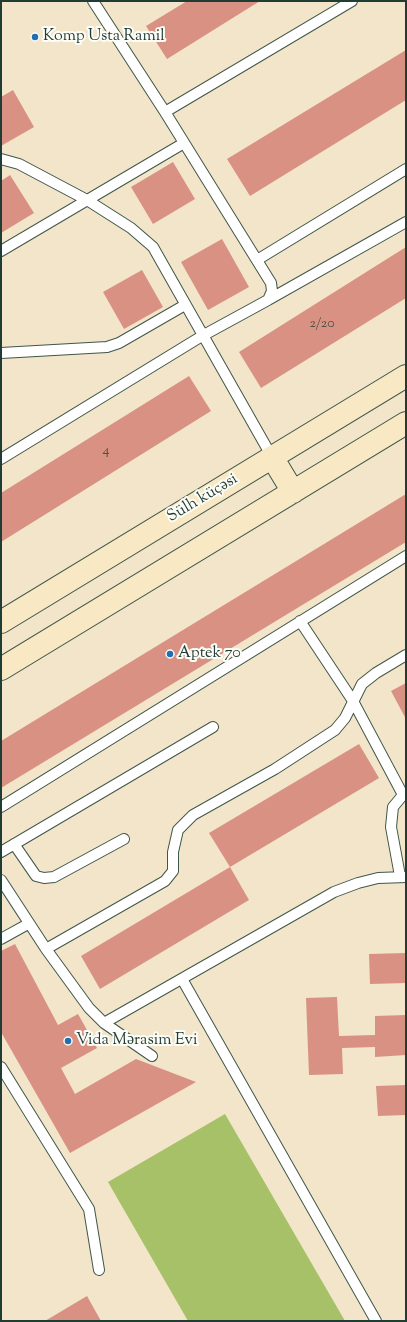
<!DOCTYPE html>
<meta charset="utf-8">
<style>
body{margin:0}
#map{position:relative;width:407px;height:1322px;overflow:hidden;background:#f2e5c9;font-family:"Sorts Mill Goudy",serif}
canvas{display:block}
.frame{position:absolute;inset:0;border:2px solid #1f3d34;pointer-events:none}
</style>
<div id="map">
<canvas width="407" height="1322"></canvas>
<div class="frame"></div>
</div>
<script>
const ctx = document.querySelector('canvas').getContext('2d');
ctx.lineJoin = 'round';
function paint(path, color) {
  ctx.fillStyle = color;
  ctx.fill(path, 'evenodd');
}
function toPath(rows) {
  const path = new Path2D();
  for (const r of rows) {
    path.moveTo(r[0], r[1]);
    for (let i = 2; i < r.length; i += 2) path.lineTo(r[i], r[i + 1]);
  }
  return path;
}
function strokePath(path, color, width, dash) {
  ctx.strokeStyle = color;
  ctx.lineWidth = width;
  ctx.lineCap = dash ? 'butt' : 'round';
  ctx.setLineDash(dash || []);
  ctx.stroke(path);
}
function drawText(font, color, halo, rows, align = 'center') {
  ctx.font = font + ' "Sorts Mill Goudy",serif';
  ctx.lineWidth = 4;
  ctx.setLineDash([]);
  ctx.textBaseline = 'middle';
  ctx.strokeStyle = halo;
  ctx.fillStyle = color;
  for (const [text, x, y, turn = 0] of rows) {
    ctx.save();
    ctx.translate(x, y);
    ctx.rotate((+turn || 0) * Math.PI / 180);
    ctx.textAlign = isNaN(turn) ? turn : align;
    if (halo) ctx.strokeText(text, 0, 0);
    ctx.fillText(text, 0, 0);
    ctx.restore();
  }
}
paint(toPath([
 [225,1114,345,1321,188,1321,108,1182]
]), '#a6c167');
paint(toPath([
 [187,1,260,1,167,59,146,26],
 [406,50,406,100,250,196,227,159],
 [13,90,34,127,1,146,1,97],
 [173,162,195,199,153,224,131,187],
 [10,175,34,213,1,233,1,181],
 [222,239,249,287,208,310,181,262],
 [406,247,406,298,261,388,239,352],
 [142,270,163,307,124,329,103,292],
 [189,376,211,411,1,542,1,493],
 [406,494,406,542,1,788,1,741],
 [406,683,406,719,391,691],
 [359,744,379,778,230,867,209,833],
 [230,867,249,900,100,989,81,956],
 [15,944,58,1025,78,1014,97,1048,61,1068,75,1094,136,1059,196,1082,70,1153,1,1032,1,951],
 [406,953,406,983,370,984,369,954],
 [337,997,339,1036,375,1035,375,1016,406,1015,406,1055,375,1057,375,1047,342,1048,343,1074,309,1075,306,998],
 [406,1085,406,1115,378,1116,376,1086],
 [87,1296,101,1321,45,1321]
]), '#d99183');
const lane = toPath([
 [165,112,352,1],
 [1,159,19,164,87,200,131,228,153,247,272,457],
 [1,251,184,143],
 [257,260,406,169],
 [268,300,406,222],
 [1,353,107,347,119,343,185,305],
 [1,459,202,336,268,300,272,291,271,283,165,112,93,1],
 [300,621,353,701,403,795,406,793],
 [1,807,406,556],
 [14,844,36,876,44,878,54,877,124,839],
 [1,852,213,727],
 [400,876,391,827,393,807,403,795],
 [1,880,46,949,89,1008,104,1023,152,1056],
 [1,939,28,924],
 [46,949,165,881,173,871,173,852,178,830,193,815,275,769,335,730,345,718,362,684,376,673,406,655],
 [182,979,376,1321],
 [104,1023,334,892,358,883,378,878,406,877],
 [1,1067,89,1209,99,1270]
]);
const secondary = toPath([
 [272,457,293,492],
 [1,622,406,376],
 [1,669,406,423]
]);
strokePath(lane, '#3f564a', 12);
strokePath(secondary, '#3f564a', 24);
strokePath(lane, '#fff', 10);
strokePath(secondary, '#f8e8c3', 22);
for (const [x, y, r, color] of [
 [35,37,4,"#1f6fb2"],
 [170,654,4,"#1f6fb2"],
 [68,1041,4,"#1f6fb2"]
]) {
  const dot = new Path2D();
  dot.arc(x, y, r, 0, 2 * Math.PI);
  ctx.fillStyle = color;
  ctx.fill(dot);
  strokePath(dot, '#fdfcf7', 1.5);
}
drawText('14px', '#4e5248', null, [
 ["2/20",322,325],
 ["4",106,452]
]);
drawText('16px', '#1f3d34', '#fdfcf7', [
 ["Komp Usta Ramil",43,37],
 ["Aptek 70",178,654],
 ["Vida Mərasim Evi",76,1041]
], 'left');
drawText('16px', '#1f3d34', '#fdfcf7', [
 ["Sülh küçəsi",203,499,-31]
]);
</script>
